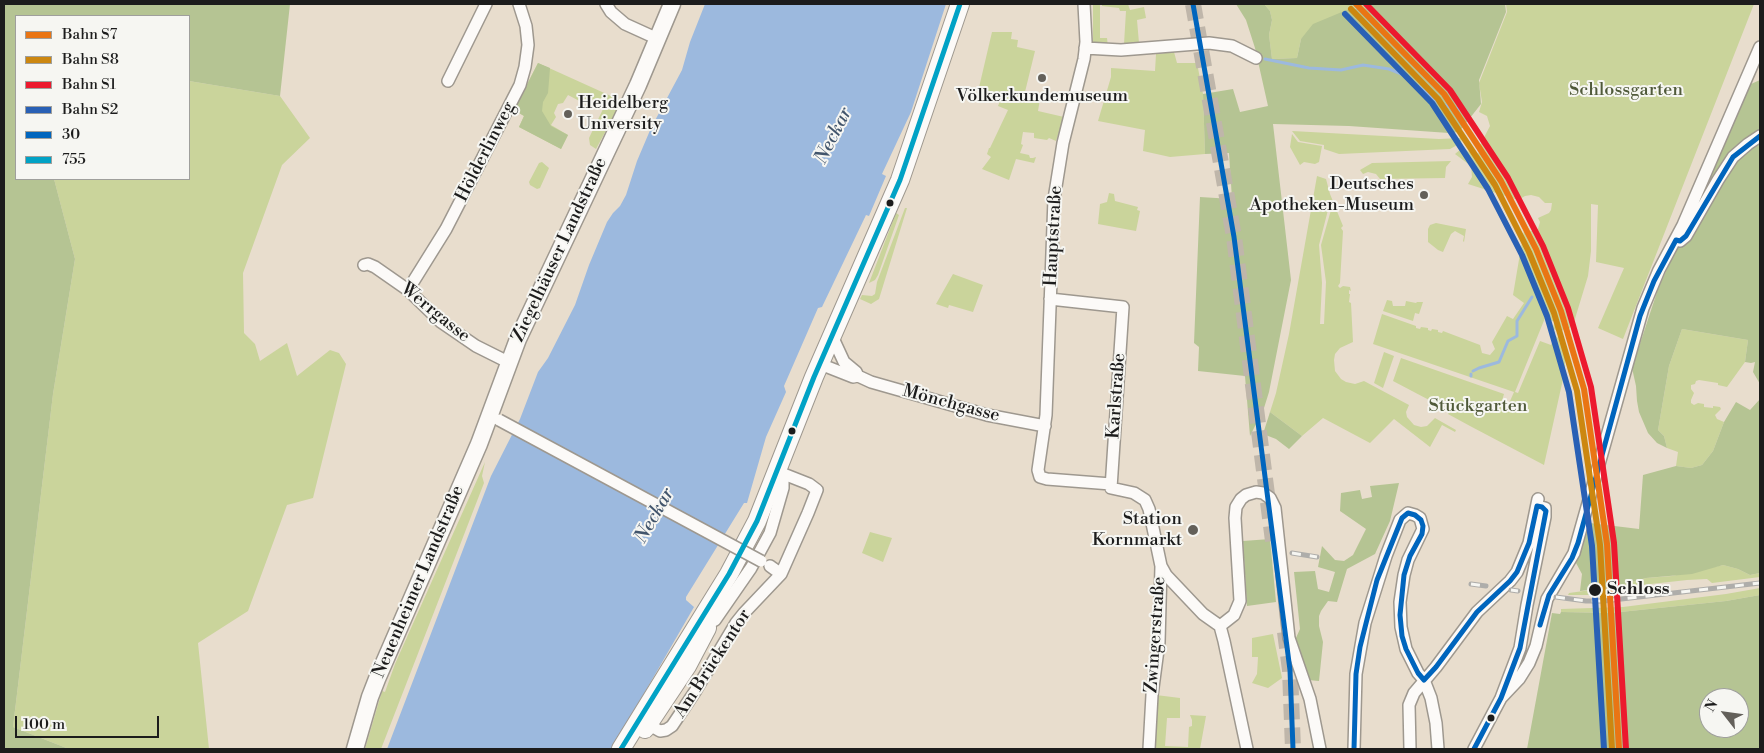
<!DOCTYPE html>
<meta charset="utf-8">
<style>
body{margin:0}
#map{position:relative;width:1764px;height:753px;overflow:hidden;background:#e8ddcd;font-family:"Libre Bodoni",serif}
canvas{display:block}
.frame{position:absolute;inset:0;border:5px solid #1c1c1c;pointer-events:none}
.legend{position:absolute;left:15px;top:15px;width:175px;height:165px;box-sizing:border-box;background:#f6f6f2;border:1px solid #9f9f9c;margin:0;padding:6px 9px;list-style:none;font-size:15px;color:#1c1c1c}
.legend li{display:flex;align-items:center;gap:10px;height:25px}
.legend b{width:25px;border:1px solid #9f9f9c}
.north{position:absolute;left:1699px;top:688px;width:50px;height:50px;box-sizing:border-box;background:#f6f6f2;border:1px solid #9f9f9c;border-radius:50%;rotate:300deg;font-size:14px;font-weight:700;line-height:20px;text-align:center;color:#1c1c1c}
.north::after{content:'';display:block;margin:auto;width:18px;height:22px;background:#63605a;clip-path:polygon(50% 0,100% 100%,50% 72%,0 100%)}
.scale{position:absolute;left:15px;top:716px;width:144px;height:22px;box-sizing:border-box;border:2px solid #1c1c1c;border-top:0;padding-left:6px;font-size:15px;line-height:18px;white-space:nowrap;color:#1c1c1c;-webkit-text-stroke:4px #f6f6f2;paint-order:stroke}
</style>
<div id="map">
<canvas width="1764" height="753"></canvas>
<div class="frame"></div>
<ul class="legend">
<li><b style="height:6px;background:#e97514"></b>Bahn S7</li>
<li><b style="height:6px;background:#cc8710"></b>Bahn S8</li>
<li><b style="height:6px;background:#ec192e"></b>Bahn S1</li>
<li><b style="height:6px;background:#2960b5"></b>Bahn S2</li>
<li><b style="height:6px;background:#0065bd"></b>30</li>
<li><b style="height:6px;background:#01a2c5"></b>755</li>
</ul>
<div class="north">N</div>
<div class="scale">100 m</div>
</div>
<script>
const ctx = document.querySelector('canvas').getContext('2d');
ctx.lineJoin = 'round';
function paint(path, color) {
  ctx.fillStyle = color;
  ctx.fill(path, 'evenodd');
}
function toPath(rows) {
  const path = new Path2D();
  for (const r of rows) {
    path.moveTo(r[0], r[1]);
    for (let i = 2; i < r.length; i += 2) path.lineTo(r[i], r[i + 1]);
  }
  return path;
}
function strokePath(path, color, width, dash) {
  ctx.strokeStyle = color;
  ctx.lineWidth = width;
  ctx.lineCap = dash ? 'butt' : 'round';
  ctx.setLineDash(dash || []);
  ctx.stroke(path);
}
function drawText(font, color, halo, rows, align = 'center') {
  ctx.font = font + ' "Libre Bodoni",serif';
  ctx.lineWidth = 4;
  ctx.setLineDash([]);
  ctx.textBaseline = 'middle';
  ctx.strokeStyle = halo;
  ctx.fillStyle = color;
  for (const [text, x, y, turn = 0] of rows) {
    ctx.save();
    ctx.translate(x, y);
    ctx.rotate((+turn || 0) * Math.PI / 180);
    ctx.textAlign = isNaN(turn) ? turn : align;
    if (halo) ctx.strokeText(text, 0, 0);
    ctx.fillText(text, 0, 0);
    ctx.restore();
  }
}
paint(toPath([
 [1093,4,1100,4,1100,38,1107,38,1108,47,1093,45],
 [1102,4,1128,4,1130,10,1144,7,1146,18,1137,20,1139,43,1124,44,1126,11,1120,11,1119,8,1102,6],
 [1264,4,1373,4,1369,8,1349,9,1301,39,1297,58,1272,59,1269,35,1272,20,1270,11],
 [1506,4,1754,4,1623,339,1598,328,1624,268,1596,262,1598,205,1591,204,1591,251,1588,276,1574,322,1569,329,1559,331,1552,329,1555,322,1545,318,1515,392,1518,393,1540,341,1551,345,1555,335,1561,341,1565,351,1565,370,1544,465,1470,426,1448,414,1450,411,1393,381,1401,358,1504,394,1501,404,1507,408,1514,392,1373,344,1382,314,1416,326,1416,328,1420,329,1421,327,1428,328,1428,330,1431,331,1432,329,1438,330,1438,332,1442,333,1443,331,1480,345,1482,353,1490,355,1495,349,1492,342,1507,316,1513,319,1524,303,1513,295,1524,230,1532,231,1538,229,1540,222,1538,218,1549,213,1551,210,1552,203,1545,203,1539,197,1531,195,1525,196,1518,200,1468,184,1472,177,1471,166,1455,154,1462,148,1477,156,1480,150,1478,149,1490,126,1487,116,1479,112,1482,102,1479,83,1507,12],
 [992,32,1012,32,1011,39,1018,40,1017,47,1035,51,1024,96,1040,99,1038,111,1064,117,1056,141,1049,138,1047,140,1034,138,1034,133,1023,132,1021,144,1023,145,1020,153,1029,155,1030,158,1033,158,1036,157,1034,163,1016,159,1009,180,982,169,991,157,987,154,989,148,990,148,1008,110,998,106,1000,101,986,95,985,98,977,96],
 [1174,52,1177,63,1197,63,1203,94,1205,154,1170,157,1143,151,1145,130,1098,121,1111,77,1111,68,1155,71,1156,54],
 [538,63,622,101,596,149,590,145,589,138,605,105,593,99,589,106,568,95,563,103,558,104,554,113,556,117,551,125,568,135,561,149,519,127,524,116,514,110],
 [189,81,280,96,310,138,282,165,243,273,244,333,255,344,260,361,287,343,297,376,330,350,339,353,346,364,313,498,287,505,248,611,198,643,209,749,69,749,13,727,53,394,75,259,54,179,189,179],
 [1292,131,1439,139,1462,138,1461,143,1450,149,1339,154,1324,149,1324,145,1300,141],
 [1292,134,1298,142,1322,146,1319,162,1315,164,1304,162,1300,165,1290,147],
 [1451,161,1446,167,1445,178,1380,179,1376,174,1368,172,1363,174,1360,170,1372,163],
 [542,162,549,168,540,188,537,189,530,185,529,182,539,163],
 [1317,176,1326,179,1330,194,1343,226,1341,228,1343,231,1340,283,1338,286,1340,288,1343,286,1350,287,1351,291,1349,290,1349,294,1350,294,1349,302,1351,303,1353,342,1340,348,1335,354,1334,360,1335,371,1341,379,1346,382,1355,384,1364,381,1409,405,1406,412,1407,417,1414,425,1421,427,1427,426,1435,418,1456,430,1455,432,1442,425,1430,447,1394,419,1370,443,1323,418,1302,436,1270,412,1276,393,1289,334],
 [1328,210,1331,210,1321,245,1326,282,1324,324,1320,324,1322,283,1319,245],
 [1109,193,1114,194,1115,201,1138,207,1137,210,1140,211,1136,231,1098,224,1100,204,1107,202],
 [905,208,907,208,879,299,871,304,860,299,862,295,872,296,875,294,877,282],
 [896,213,899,215,878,275,875,280,869,283],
 [1436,223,1466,229,1464,242,1463,241,1464,236,1455,231,1451,234,1443,252,1438,250,1428,242,1428,229,1430,225],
 [953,274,983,285,973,312,949,305,948,308,936,304],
 [1387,300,1392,301,1393,306,1405,306,1406,301,1416,303,1417,302,1423,302,1419,314,1415,313,1413,321,1383,311],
 [1682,329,1748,340,1745,362,1727,387,1718,385,1718,383,1699,380,1696,381,1695,384,1691,385,1691,389,1694,393,1691,400,1691,403,1694,405,1698,403,1704,404,1704,407,1713,408,1713,406,1720,407,1721,409,1715,415,1717,419,1724,422,1713,451,1702,465,1691,468,1676,466,1678,452,1667,448,1664,436,1658,430,1669,366],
 [1384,352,1394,356,1383,388,1374,383],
 [485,462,482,476,484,483,381,749,365,749,382,691,385,692,395,664],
 [870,532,892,538,883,562,862,553],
 [1723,565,1738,569,1750,575,1760,573,1760,577,1712,583,1707,579,1687,580,1633,586,1596,595,1568,595,1569,593,1613,587,1646,578,1672,576],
 [1760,588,1760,595,1726,601,1611,613,1561,612,1561,609,1623,607,1726,594],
 [1273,634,1282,678,1268,688,1252,683,1257,674,1258,657,1252,657,1252,638],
 [1156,695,1180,698,1180,718,1167,718,1165,746,1188,747,1189,727,1192,726,1192,720,1190,715,1206,716,1200,749,1153,749]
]), '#cad49b');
paint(toPath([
 [4,4,290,4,280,96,189,81,189,16,16,16,16,179,54,179,75,259,53,394,13,727,69,749,4,749],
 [1236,4,1264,4,1270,11,1272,20,1269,35,1272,59,1297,58,1301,39,1313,24,1349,9,1369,8,1373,4,1505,4,1506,12,1479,80,1481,104,1459,132,1449,133,1349,126,1273,124,1291,280,1269,392,1264,408,1250,436,1245,376,1198,371,1199,347,1194,343,1200,197,1232,199,1229,153,1205,154,1203,94,1233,89,1240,112,1268,106,1255,48,1246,20],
 [538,63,550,68,548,93,543,102,542,111,551,126,568,135,561,149,519,127,524,116,514,110],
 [1760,80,1760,384,1753,372,1755,362,1751,363,1745,362,1748,340,1682,329,1669,366,1658,430,1664,436,1667,448,1657,443,1648,433,1639,412,1637,401,1636,386,1632,368,1658,289,1751,84],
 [1760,399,1760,573,1750,575,1738,569,1723,565,1692,574,1646,578,1613,587,1580,591,1582,574,1576,563,1590,523,1639,529,1643,475,1676,466,1691,468,1702,465,1713,451,1724,422,1736,402,1750,410],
 [1270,412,1302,436,1289,449,1276,439,1263,434],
 [1399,483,1390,521,1375,554,1347,569,1337,602,1328,601,1321,611,1319,616,1319,626,1323,642,1319,681,1308,680,1295,640,1300,629,1294,572,1315,571,1318,589,1329,592,1335,572,1318,567,1322,546,1335,560,1344,561,1353,555,1366,529,1340,511,1341,493,1360,490,1362,499,1372,497,1370,486],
 [1270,539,1276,602,1247,606,1243,541],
 [1760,595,1760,749,1527,749,1552,613,1560,614,1561,612,1611,613,1726,601],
 [1709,698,1739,698,1739,728,1709,728]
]), '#b5c493');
paint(toPath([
 [705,4,946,4,911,112,882,174,886,176,869,216,866,215,822,307,818,308,784,386,786,392,766,437,747,503,744,503,686,597,686,600,694,607,612,749,387,749,491,476,520,419,538,372,548,358,575,305,589,265,607,222,613,213,620,206,626,195,637,161,651,128,682,70,690,42]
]), '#9cb9de');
strokePath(toPath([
 [1265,59,1309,68,1341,70,1363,65,1389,69,1404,75,1440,104,1466,111],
 [1473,371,1479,368,1499,362,1508,341,1517,336,1517,321,1532,297],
 [1471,376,1471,374]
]), '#9cb9de', 3);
strokePath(toPath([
 [1193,4,1234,237,1273,541],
 [1285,632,1290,670,1293,749]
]), '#bfb6aa', 16, [16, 8]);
const minor = toPath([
 [606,4,611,12,625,24,658,39],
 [1084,4,1086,42,1084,59,1063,143,1054,199,1046,415,1038,470,1040,477,1047,479,1111,484],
 [1085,48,1121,50,1209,43,1232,46,1256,58],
 [448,81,486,4],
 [1676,240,1680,241,1686,236,1718,180,1733,157,1748,144,1760,136],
 [364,265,368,264,375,267,408,290,441,322,476,346,508,362],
 [408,290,446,229,520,85,525,67,528,45,526,26,519,4],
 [1050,299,1123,307,1111,488,1134,493,1145,500,1149,509,1161,566,1159,642,1152,695,1149,749],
 [832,336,844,362,856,372,858,376],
 [820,364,853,377,858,376,871,382,987,415,1045,426],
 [770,566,781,574],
 [1161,566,1166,575,1203,614,1220,626,1224,641,1247,749],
 [709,623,715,620,751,568,770,533,783,488,783,480,776,472],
 [1220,626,1234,615,1240,601,1235,518,1236,507,1241,499,1246,495,1256,492,1263,493,1270,498,1275,508,1289,638,1310,699,1320,749],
 [1501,698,1519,679,1529,663,1536,646,1547,599,1574,553,1643,308,1659,270,1683,225,1760,47],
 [642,721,660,731,666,730,672,726,696,690,736,623,744,613,781,574,808,513,817,490,809,484,776,471],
 [1354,749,1356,674,1365,623,1386,556,1400,520,1408,513,1415,515,1420,518,1423,529,1408,560,1404,575,1400,602,1401,627,1406,649,1418,673,1424,680,1431,698,1436,723,1438,749],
 [1410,749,1409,705,1414,693,1436,667,1477,612,1510,581,1517,572,1529,543,1538,499],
 [1474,749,1501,698,1520,648,1527,605,1545,517,1545,508,1537,506]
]);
const secondary = toPath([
 [355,749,370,697,377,679,479,444,518,339,638,85,672,4]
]);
const primary = toPath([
 [645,729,687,666,707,628],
 [621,749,729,574,757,521,814,377,900,180,960,4]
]);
strokePath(minor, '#9e988f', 14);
strokePath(secondary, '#9e988f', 19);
strokePath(primary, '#9e988f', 20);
strokePath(minor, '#fcfaf8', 11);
strokePath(secondary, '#fcfaf8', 16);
strokePath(primary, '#fcfaf8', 18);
const rail = toPath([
 [1292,553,1317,557],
 [1471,584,1486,586],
 [1511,590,1518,591],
 [1556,597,1586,601,1604,601,1760,583]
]);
strokePath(rail, '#aeadaa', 5);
strokePath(rail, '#f6f6f2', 3, [9]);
const minorBridge = toPath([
 [499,420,761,561]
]);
strokePath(minorBridge, '#9e988f', 14, []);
strokePath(minorBridge, '#fcfaf8', 11);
strokePath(toPath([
 [1193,4,1234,237,1290,670,1293,749],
 [1676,240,1680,241,1686,236,1733,157,1760,136],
 [1540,625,1549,595,1572,558,1578,543,1640,316,1654,281,1676,240],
 [1354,749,1356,674,1360,647,1377,580,1402,518,1408,513,1415,515,1421,520,1423,526,1422,534,1410,556,1404,575,1400,615,1402,636,1406,649,1418,673,1424,680,1436,667,1477,612,1510,581,1517,572,1529,543,1537,506,1542,507,1546,511,1520,648,1501,698,1474,749]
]), '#0065bd', 5);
strokePath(toPath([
 [621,749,729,574,757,521,814,377,900,180,960,4]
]), '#01a2c5', 5);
strokePath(toPath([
 [1356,4,1444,94,1501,181,1536,249,1561,311,1584,389,1607,544,1619,749]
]), '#e97514', 6);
strokePath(toPath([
 [1351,9,1438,99,1495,185,1529,252,1554,313,1577,391,1600,545,1612,749]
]), '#cc8710', 6);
strokePath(toPath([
 [1366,4,1450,90,1508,178,1543,246,1568,308,1591,387,1614,543,1626,749]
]), '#ec192e', 6);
strokePath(toPath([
 [1345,14,1432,103,1488,189,1522,255,1547,316,1569,392,1592,546,1604,749]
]), '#2960b5', 6);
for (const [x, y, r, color] of [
 [1042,78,5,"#63605a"],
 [568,114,5,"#63605a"],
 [1424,195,5,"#63605a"],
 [890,203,4.5,"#1c1c1c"],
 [792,431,4.5,"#1c1c1c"],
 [1193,530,6,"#63605a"],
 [1595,590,7,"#1c1c1c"],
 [1491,718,4.5,"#1c1c1c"]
]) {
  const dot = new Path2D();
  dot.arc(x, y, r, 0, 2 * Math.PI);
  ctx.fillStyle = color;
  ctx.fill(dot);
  strokePath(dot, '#f6f6f2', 2);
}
drawText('18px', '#505a3a', '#f6f6f2', [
 ["Schlossgarten",1626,91],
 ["Stückgarten",1478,407]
]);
drawText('18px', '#1c1c1c', '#f6f6f2', [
 ["Völkerkundemuseum",1042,97,"center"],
 ["Heidelberg",578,104,"left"],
 ["University",578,125,"left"],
 ["Deutsches",1414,185],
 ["Apotheken-Museum",1414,206],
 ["Station",1182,520],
 ["Kornmarkt",1182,541]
], 'right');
drawText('18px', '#1c1c1c', '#f6f6f2', [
 ["Hölderlinweg",486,152,-63],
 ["Hauptstraße",1054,236,-87],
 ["Ziegelhäuser Landstraße",560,250,-65],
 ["Werrgasse",435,313,39],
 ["Karlstraße",1117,396,-86],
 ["Mönchgasse",951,404,15],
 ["Neuenheimer Landstraße",419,582,-67],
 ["Zwingerstraße",1156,635,-86],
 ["Am Brückentor",713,664,-57]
]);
drawText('bold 18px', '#1c1c1c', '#f6f6f2', [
 ["Schloss",1607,590]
], 'left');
drawText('italic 19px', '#42556c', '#f6f6f2', [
 ["Neckar",834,136,-63],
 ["Neckar",655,516,-60]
]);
</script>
